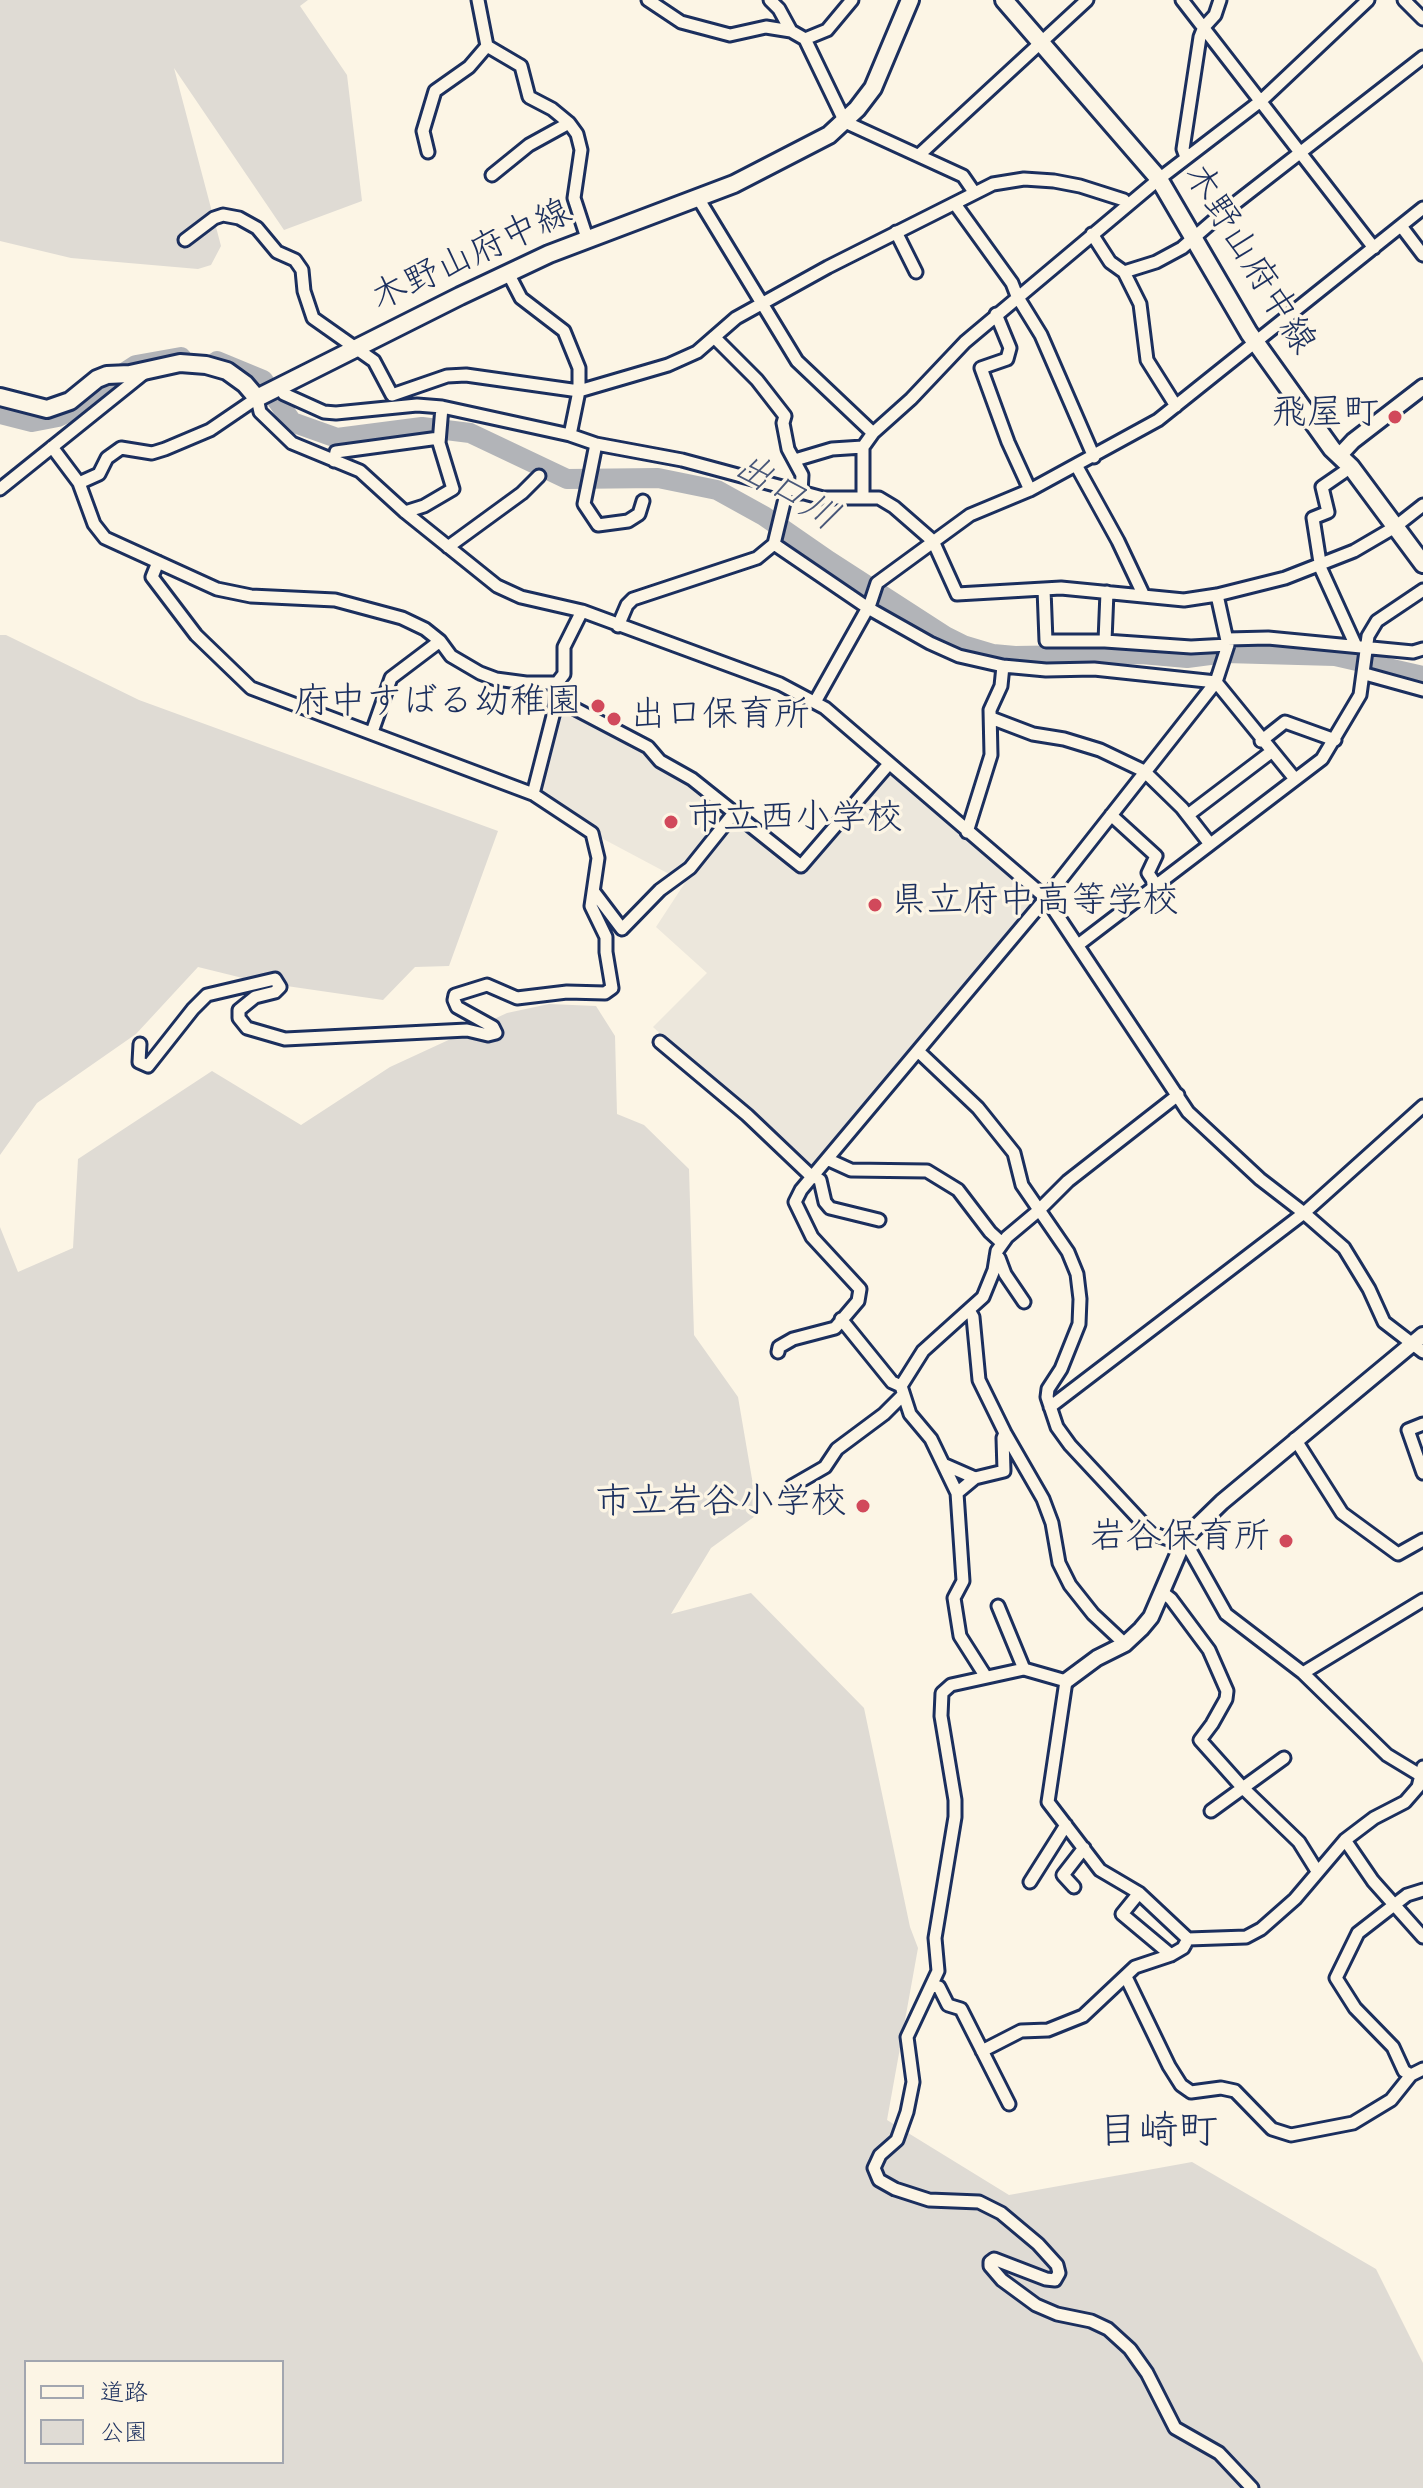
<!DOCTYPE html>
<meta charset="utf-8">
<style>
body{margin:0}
#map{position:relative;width:1423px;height:2488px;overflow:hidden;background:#fcf5e5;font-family:"Indie Flower","Klee One",sans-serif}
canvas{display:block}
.legend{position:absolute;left:24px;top:2360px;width:260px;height:104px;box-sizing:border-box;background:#fcf5e5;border:2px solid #a2a6af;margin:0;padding:10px 14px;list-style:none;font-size:24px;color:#1b2f5e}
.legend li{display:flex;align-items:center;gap:16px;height:40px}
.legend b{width:40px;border:2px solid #a2a6af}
</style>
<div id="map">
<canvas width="1423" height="2488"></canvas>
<ul class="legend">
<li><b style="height:10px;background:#fcf5e5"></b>道路</li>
<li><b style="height:22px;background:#dfdbd4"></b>公園</li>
</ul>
</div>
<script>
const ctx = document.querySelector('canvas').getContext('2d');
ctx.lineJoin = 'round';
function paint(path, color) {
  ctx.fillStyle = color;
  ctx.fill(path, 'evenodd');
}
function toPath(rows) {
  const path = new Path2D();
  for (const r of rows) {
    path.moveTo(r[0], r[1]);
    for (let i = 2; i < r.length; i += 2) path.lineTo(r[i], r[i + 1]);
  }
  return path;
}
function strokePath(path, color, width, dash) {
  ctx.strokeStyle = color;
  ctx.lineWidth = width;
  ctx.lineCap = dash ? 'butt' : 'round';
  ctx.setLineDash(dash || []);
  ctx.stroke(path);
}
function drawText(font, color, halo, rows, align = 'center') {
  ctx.font = font + ' "Indie Flower","Klee One",sans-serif';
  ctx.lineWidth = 7;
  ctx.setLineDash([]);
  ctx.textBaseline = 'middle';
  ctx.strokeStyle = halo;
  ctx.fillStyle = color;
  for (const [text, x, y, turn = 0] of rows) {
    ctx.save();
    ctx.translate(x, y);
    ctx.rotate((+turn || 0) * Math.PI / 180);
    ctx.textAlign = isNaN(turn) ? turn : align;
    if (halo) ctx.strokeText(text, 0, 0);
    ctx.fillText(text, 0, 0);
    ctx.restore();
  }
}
paint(toPath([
 [556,704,648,747,660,761,686,783,734,813,801,866,888,765,1046,898,815,1176,653,1027,707,973,656,927,690,875,690,868,671,875,592,833,533,794]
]), '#ece7dc');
paint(toPath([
 [0,0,308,0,300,6,347,75,362,201,284,230,174,68,221,246,211,265,198,269,71,258,0,241],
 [0,635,6,635,139,700,498,831,449,966,415,967,383,1000,259,982,198,967,136,1034,37,1103,0,1155],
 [549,1004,596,1006,615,1036,617,1114,644,1125,689,1169,694,1335,738,1397,758,1514,711,1548,671,1614,751,1593,864,1708,910,1927,918,1948,887,2120,1009,2195,1192,2162,1376,2269,1423,2363,1423,2488,0,2488,0,1227,18,1272,73,1248,78,1159,212,1071,301,1125,390,1067,507,1013],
 [26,2362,282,2362,282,2462,26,2462]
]), '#dfdbd4');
strokePath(toPath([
 [217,361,263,380,292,422,337,438,422,427,470,433,567,479,658,478,717,490,764,516,829,561,945,636,963,645,993,654,1015,656,1141,654,1187,658,1225,653,1335,656,1423,676],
 [0,414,32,422,58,417,85,404,102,387,136,365,181,357]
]), '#b2b4b8', 20);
const minor = toPath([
 [478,0,487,46,521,66,529,97,552,109,569,123,577,134,581,150,574,198,587,238],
 [648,0,681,22,730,35,766,27,791,31,805,39,845,122,963,176,974,192],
 [770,0,779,9,791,31],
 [1182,0,1374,248],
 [1404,0,1423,19],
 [805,39,827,30,852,0],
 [428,152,423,131,435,91,469,67,487,46],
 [919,155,1087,0],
 [1186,157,1183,149,1200,37,1204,27,1215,15,1220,0],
 [492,175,529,145,569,123],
 [698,198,797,361,873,433],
 [955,204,1012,283,1017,296,1041,335,1094,457],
 [1401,226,1423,255],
 [896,232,916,272],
 [1092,234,1110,262,1124,272,1140,304,1147,360,1176,406],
 [185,240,214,218,223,215,239,218,257,228,277,252,295,260,302,270,304,291,313,318,374,361,392,395,447,376,466,375,579,391,668,365,697,352,736,318,828,267,993,184,1024,179,1054,181,1080,186,1124,200,1127,205],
 [1124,272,1156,262,1182,248,1220,215,1423,57],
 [508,273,521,298,564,331,579,368,579,391,570,435],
 [996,314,1010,348,1007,359,981,368,1008,442,1030,490],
 [714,337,757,380,785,416,783,423,788,449,802,475,801,493],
 [279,386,284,394,324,412,336,413,417,405,442,407,570,435,596,444,682,460,823,498,879,498,894,507,933,541,957,594,1061,588,1184,600,1217,595,1285,578,1354,551,1395,527,1423,505],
 [596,444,584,504,598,525,628,521,639,514,643,501],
 [52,447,79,483,94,524,105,538,217,589,251,596,335,600,402,618,425,629,440,641,451,656,480,673,496,679,526,683,557,683],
 [795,460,832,449,863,447],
 [334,461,336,452,439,438],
 [1076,465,1118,541,1144,596],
 [1351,467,1322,487,1328,512,1313,518,1321,569,1356,646],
 [79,483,99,474,107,458,121,448,152,453,165,449,210,430,257,398,260,412,292,443,360,471,405,512,497,586,521,597,582,611,780,684,825,708,1046,898,1188,1112,1260,1179,1304,1213,1344,1248,1369,1289,1384,1322,1423,1352],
 [0,489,143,374],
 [863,497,863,447,873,433,911,399,965,342,1159,179,1262,100,1368,0],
 [405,512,424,506,453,489,439,443,442,407],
 [774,544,868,608,930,643,959,656,1003,666,1046,670,1094,669,1216,682,1295,779],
 [448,547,522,493,539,476],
 [158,562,152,577,196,635,251,688,533,794],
 [1044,589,1046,641,1105,641,1191,647,1228,645],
 [618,626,627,605,633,599,757,558,774,544,787,490],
 [1227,639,1268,638,1413,652,1423,649],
 [1105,641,1107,592],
 [1365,674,1423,690],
 [815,702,870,604,877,583,970,515,1030,490,1158,420,1423,208],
 [556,704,566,704,648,747,660,761,692,779,801,866,888,765],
 [991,718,1033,734,1064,739,1100,750,1144,771,1182,808,1210,844],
 [372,732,391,678,440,641],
 [1261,741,1285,722,1335,740],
 [1111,815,1156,856,1148,873,1156,885],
 [1188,815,1271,752],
 [967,832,991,755,990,710,1001,686,1003,666],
 [594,892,622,929,660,890,690,868,734,813],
 [1078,945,1322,759,1360,695,1368,636,1377,621,1423,590],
 [660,1042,747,1115,809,1174,820,1180,825,1202,830,1208,879,1220],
 [140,1044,139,1062,148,1066,193,1009,207,995,275,979,280,987,275,992,255,997,239,1010,239,1018,247,1028,285,1039,467,1030,488,1035,496,1033,493,1027,457,1007,454,1000,455,995,487,985,517,998,567,992,605,993,612,988,606,952,606,937,591,906,598,858,592,833,533,794,556,704,557,683,564,674,564,647,582,611],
 [918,1051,978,1108,1014,1153,1022,1185,1068,1252,1077,1274,1080,1299,1079,1324,1061,1369,1048,1389,1047,1397,1057,1427,1070,1445,1152,1533,1182,1544,1190,1550,1226,1614,1303,1673,1387,1755,1420,1775],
 [829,1160,851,1170,927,1171,958,1190,990,1232,1002,1243],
 [996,1257,999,1258,1005,1274,1024,1302],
 [970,1312,973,1317,979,1380,1005,1433,1043,1499,1052,1523,1059,1563,1070,1585,1093,1614,1125,1644],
 [841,1319,892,1382,901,1386],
 [778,1352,779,1347,793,1339,835,1328,858,1301,860,1289,812,1237,795,1202,801,1190,1046,898,1216,682,1228,645,1217,595],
 [1050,1407,1304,1213,1423,1106],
 [1423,1424,1408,1430,1423,1473],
 [1295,1439,1342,1513,1398,1554,1423,1540],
 [943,1464,975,1478],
 [792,1486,825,1467,837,1449,884,1414,902,1396],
 [957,1493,975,1478,1004,1471,1003,1438,1005,1433],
 [1162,1592,1171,1599,1209,1650,1227,1691,1226,1699,1212,1724,1200,1740,1242,1787,1299,1842,1317,1871],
 [998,1606,1024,1669],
 [1303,1673,1423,1600],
 [986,1677,960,1636,954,1598,963,1581,957,1493,931,1439,910,1414,901,1386,923,1351,983,1297,994,1270,997,1251,1007,1237,1038,1211,1068,1181,1178,1095],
 [1211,1811,1284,1758],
 [1345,1840,1373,1881,1423,1937],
 [1030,1882,1066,1825],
 [1074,1887,1063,1875,1084,1848],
 [1139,1893,1122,1914,1171,1955],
 [1126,1977,1169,2066,1181,2085,1191,2092,1221,2088,1235,2091,1272,2129,1291,2135,1353,2123,1391,2100,1411,2075,1423,2069],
 [932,1986,939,1987,948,2005,961,2009,1009,2104],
 [982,2051,1021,2031,1048,2030,1083,2016,1135,1967,1171,1955,1183,1948,1188,1939],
 [1411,2075,1404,2071,1393,2047,1355,2008,1336,1978,1358,1933,1407,1895,1423,1890],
 [1252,2488,1219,2453,1175,2428,1147,2373,1130,2349,1108,2329,1091,2321,1057,2314,1036,2305,1002,2280,990,2266,990,2262,994,2259,1046,2279,1055,2280,1059,2273,1057,2265,1038,2244,1001,2213,979,2202,929,2200,895,2189,879,2180,874,2168,880,2155,897,2140,907,2112,913,2082,907,2037,938,1971,935,1938,955,1817,955,1800,941,1716,942,1693,951,1685,1024,1669,1066,1681,1048,1802,1100,1870,1139,1893,1188,1939,1246,1937,1261,1929,1295,1899,1345,1840,1374,1818,1405,1802,1418,1787,1423,1767]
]);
const tertiary = toPath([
 [1339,456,1353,441,1423,387],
 [1066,1681,1097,1658,1125,1644,1141,1629,1151,1617,1185,1538,1222,1502,1423,1335]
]);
const secondary = toPath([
 [1004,0,1159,179,1249,333,1332,449,1351,467,1423,564],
 [0,397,47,409,70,401,97,379,107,375,130,374,180,363,206,365,227,371,245,384,257,398,460,296,549,254,734,184,829,135,857,109,873,88,910,0]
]);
strokePath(minor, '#1b2f5e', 17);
strokePath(tertiary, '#1b2f5e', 20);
strokePath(secondary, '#1b2f5e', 22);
strokePath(minor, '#fcf5e5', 11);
strokePath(tertiary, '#fcf5e5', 14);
strokePath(secondary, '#fcf5e5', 16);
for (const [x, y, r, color] of [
 [1395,417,8,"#d1495b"],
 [598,706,8,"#d1495b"],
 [614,719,8,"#d1495b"],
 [671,822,8,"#d1495b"],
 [875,905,8,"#d1495b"],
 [863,1506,8,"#d1495b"],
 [1286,1541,8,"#d1495b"]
]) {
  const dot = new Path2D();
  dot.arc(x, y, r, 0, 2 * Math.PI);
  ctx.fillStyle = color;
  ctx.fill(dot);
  strokePath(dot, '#fcf5e5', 3);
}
drawText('36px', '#1b2f5e', '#fcf5e5', [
 ["木野山府中線",473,259,-25],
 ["木野山府中線",1246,261,58]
]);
drawText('36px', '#1b2f5e', '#fcf5e5', [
 ["飛屋町",1379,417],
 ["府中すばる幼稚園",582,706],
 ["出口保育所",630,719,"left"],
 ["市立西小学校",687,822,"left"],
 ["県立府中高等学校",891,905,"left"],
 ["市立岩谷小学校",847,1506],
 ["岩谷保育所",1270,1541]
], 'right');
drawText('italic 38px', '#485779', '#fcf5e5', [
 ["出口川",784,496,31]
]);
drawText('40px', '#1b2f5e', '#fcf5e5', [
 ["目崎町",1158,2136]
]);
</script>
